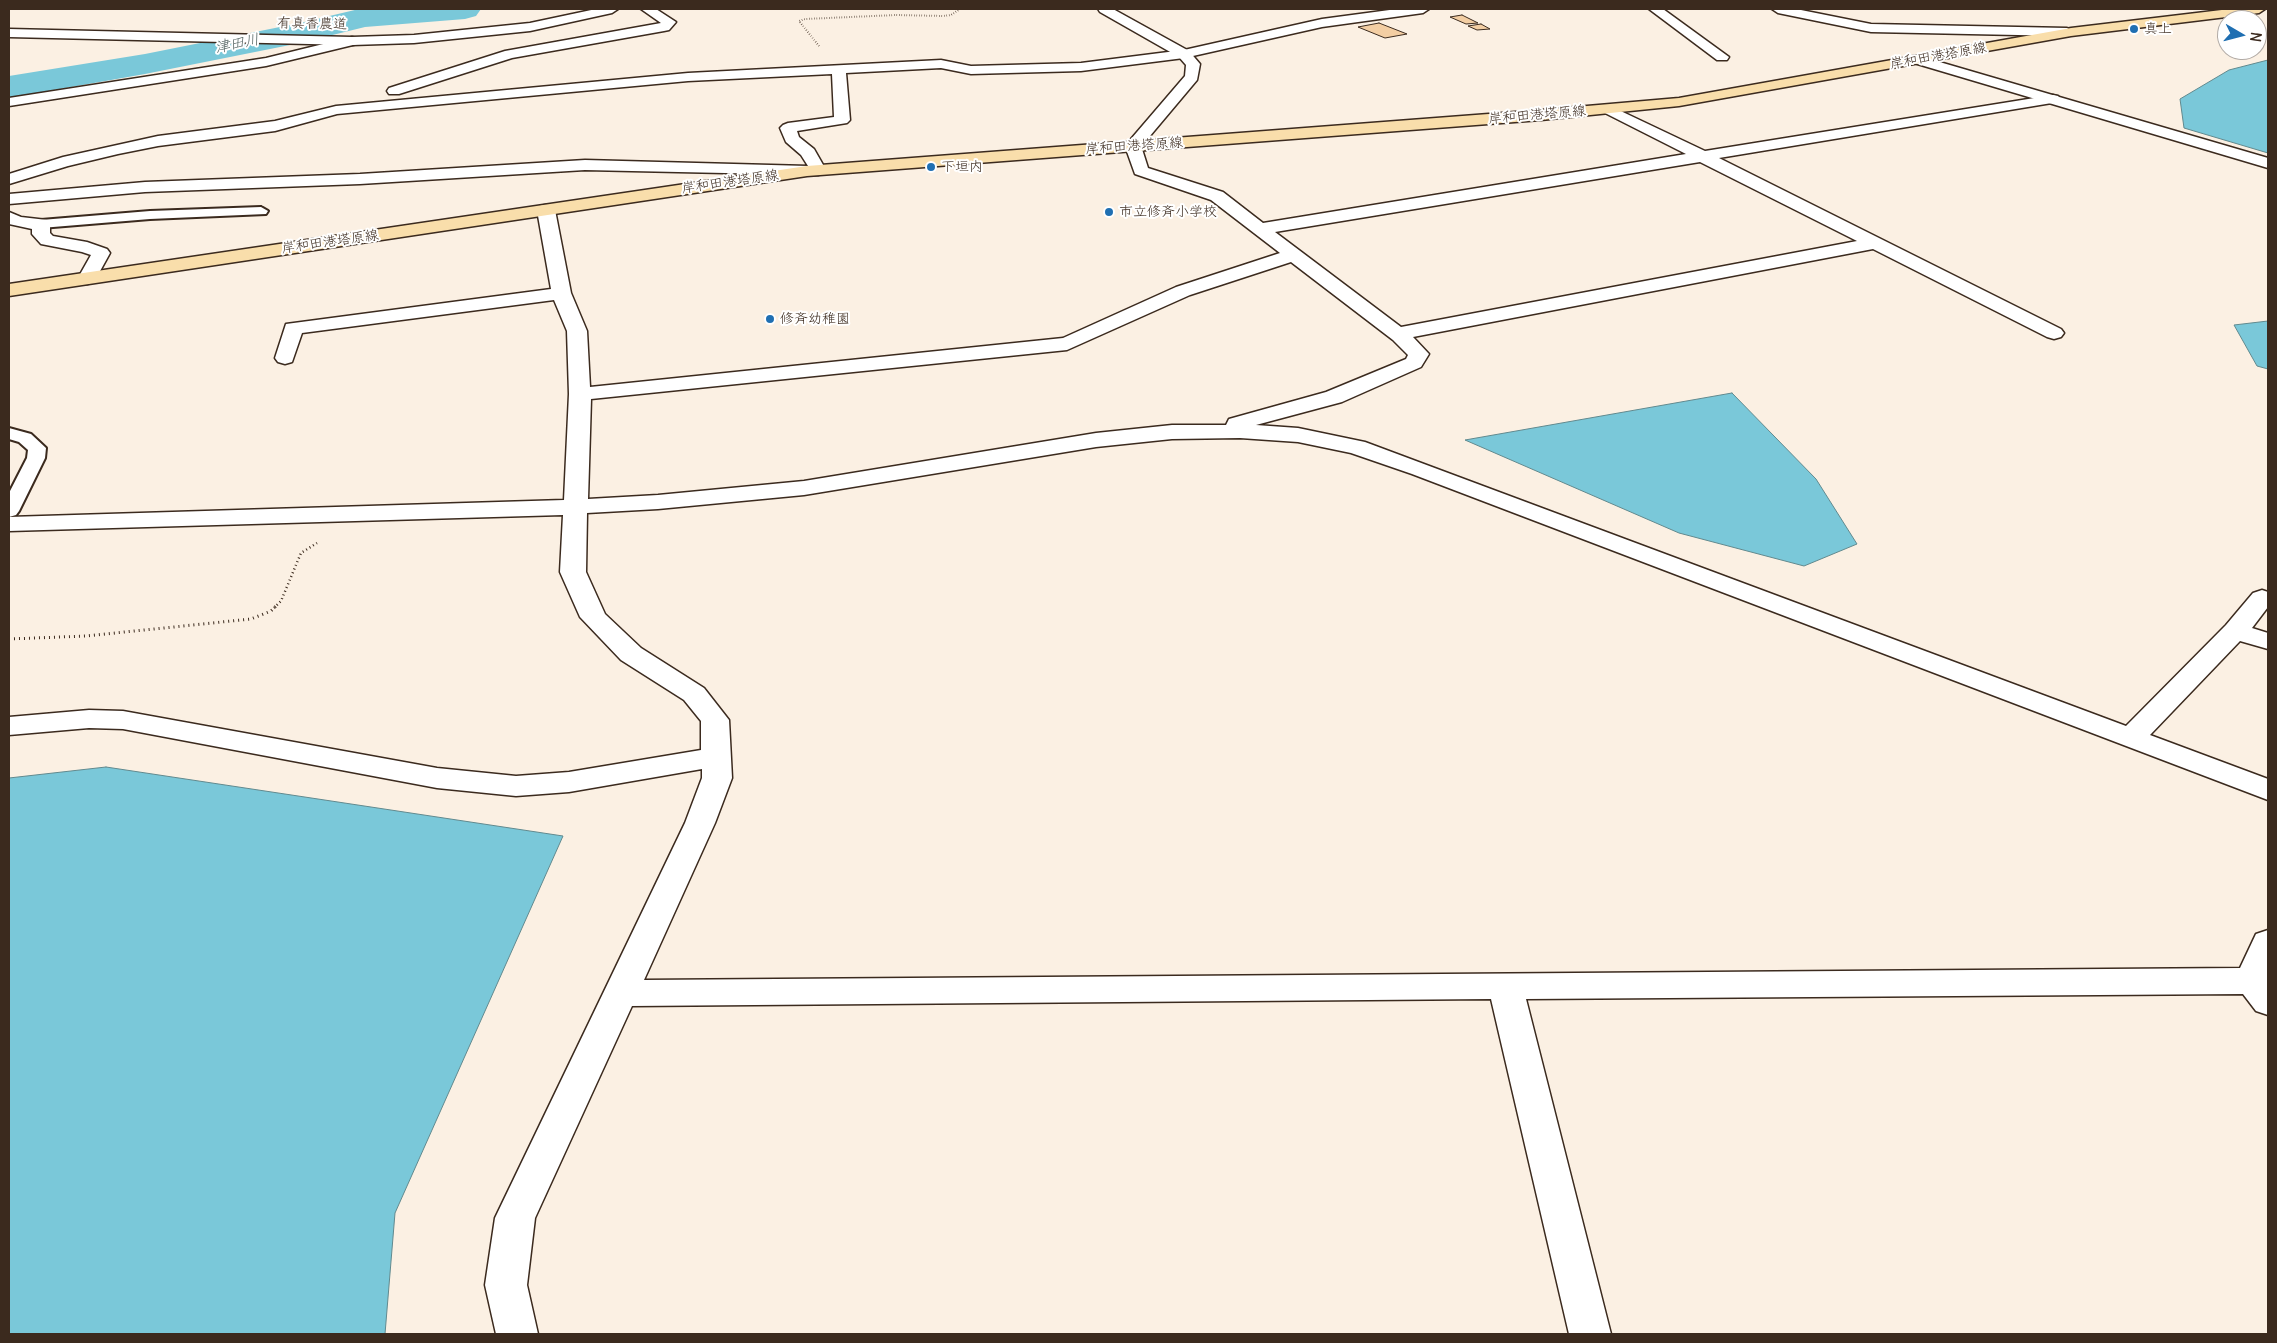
<!DOCTYPE html>
<meta charset="utf-8">
<style>
body{margin:0}
#map{position:relative;width:2277px;height:1343px;overflow:hidden;background:#fbf0e3;font-family:Delius,sans-serif}
canvas{display:block}
.frame{position:absolute;inset:0;border:10px solid #3b2a1e;pointer-events:none}
.north{position:absolute;left:2217px;top:10px;width:50px;height:50px;box-sizing:border-box;background:#fff;border:1px solid #b1aaa5;border-radius:50%;rotate:98deg;font-size:14px;font-weight:700;line-height:20px;text-align:center;color:#3b2a1e}
.north::after{content:'';display:block;margin:auto;width:18px;height:22px;background:#1f6fb2;clip-path:polygon(50% 0,100% 100%,50% 72%,0 100%)}
</style>
<div id="map">
<canvas width="2277" height="1343"></canvas>
<div class="frame"></div>
<div class="north">N</div>
</div>
<script>
const ctx = document.querySelector('canvas').getContext('2d');
ctx.lineJoin = 'round';
function paint(path, color) {
  ctx.fillStyle = color;
  ctx.fill(path, 'evenodd');
}
function toPath(rows) {
  const path = new Path2D();
  for (const r of rows) {
    path.moveTo(r[0], r[1]);
    for (let i = 2; i < r.length; i += 2) path.lineTo(r[i], r[i + 1]);
  }
  return path;
}
function strokePath(path, color, width, dash) {
  ctx.strokeStyle = color;
  ctx.lineWidth = width;
  ctx.lineCap = dash ? 'butt' : 'round';
  ctx.setLineDash(dash || []);
  ctx.stroke(path);
}
function drawText(font, color, halo, rows, align = 'center') {
  ctx.font = font + ' Delius,"Klee One",sans-serif';
  ctx.lineWidth = 4;
  ctx.setLineDash([]);
  ctx.textBaseline = 'middle';
  ctx.strokeStyle = halo;
  ctx.fillStyle = color;
  for (const [text, x, y, turn = 0] of rows) {
    ctx.save();
    ctx.translate(x, y);
    ctx.rotate((+turn || 0) * Math.PI / 180);
    ctx.textAlign = isNaN(turn) ? turn : align;
    if (halo) ctx.strokeText(text, 0, 0);
    ctx.fillText(text, 0, 0);
    ctx.restore();
  }
}
const water = toPath([
 [2268,60,2268,153,2184,128,2180,99,2229,70,2268,60],
 [2268,321,2268,369,2257,366,2234,325,2268,321],
 [1732,393,1816,479,1857,544,1804,566,1679,533,1465,440,1732,393],
 [106,767,563,836,395,1213,385,1334,9,1334,9,778,106,767]
]);
paint(water, '#7ac8d9');
strokePath(water, '#61898e', 1);
paint(toPath([
 [359,9,481,9,476,16,465,19,365,27,300,43,145,74,9,98,9,76,145,54,300,23,359,9]
]), '#7ac8d9');
const building = toPath([
 [1462,15,1478,23,1466,24,1450,17,1462,15],
 [1379,23,1407,34,1385,38,1358,27,1379,23],
 [1481,24,1490,29,1477,30,1468,26,1481,24]
]);
paint(building, '#f3cea3');
strokePath(building, '#3b2a1e', 1);
const service = toPath([
 [261,207,268,211,266,214,150,219,41,228,34,224,41,220,150,211,261,207],
 [9,428,31,434,46,448,45,458,19,511,16,515,9,517,9,493,27,458,28,450,19,442,9,439,9,428]
]);
const minor = toPath([
 [641,9,656,9,676,22,669,30,664,31,512,58,399,94,389,94,387,91,389,88,505,51,661,23,641,9],
 [1397,9,1429,9,1423,13,1322,27,1184,58,1081,71,971,74,941,68,846,73,850,120,847,123,797,131,799,137,814,149,826,170,824,173,818,175,585,170,360,184,145,192,9,204,9,194,145,182,360,174,585,160,808,166,801,155,786,142,780,128,783,125,788,123,834,117,832,74,688,81,337,114,275,131,158,146,118,154,68,166,9,184,9,174,63,157,158,136,275,121,336,106,688,73,941,60,971,66,1081,63,1184,50,1322,19,1397,9],
 [1649,9,1663,9,1729,57,1727,60,1717,60,1649,9],
 [1772,9,1796,9,1871,24,2067,28,2074,32,2067,36,1871,32,1778,13,1772,9],
 [352,37,357,38,359,41,357,44,266,66,9,106,9,98,266,58,352,37],
 [2053,95,2058,96,2060,99,2058,102,1719,158,2061,329,2064,333,2061,337,2054,339,2047,337,1873,249,1413,337,1429,354,1421,367,1342,402,1256,425,1298,428,1365,442,2126,726,2226,625,2253,593,2262,590,2268,592,2268,607,2252,628,2268,633,2268,649,2240,641,2150,735,2268,779,2268,800,1412,474,1351,453,1298,442,1240,438,1172,439,1096,447,804,495,658,509,587,513,586,572,605,614,641,648,704,688,729,720,732,778,715,823,644,980,2240,968,2256,934,2268,930,2268,1015,2256,1011,2243,994,1526,999,1611,1334,1569,1334,1491,999,632,1006,535,1218,527,1285,538,1334,496,1334,485,1285,495,1218,685,823,702,778,702,769,569,792,516,796,437,788,123,729,89,728,9,735,9,717,89,710,123,711,437,768,516,776,569,772,701,750,701,721,684,700,621,660,580,617,560,572,563,515,9,531,9,517,564,500,569,394,567,331,554,300,302,333,292,362,285,364,278,362,275,358,286,324,551,289,537,210,540,206,546,205,552,206,555,210,571,293,587,331,590,387,1063,338,1176,287,1280,253,1211,200,1135,174,1125,146,1127,143,1133,141,1139,143,1141,146,1148,168,1223,192,1263,223,1686,154,1603,112,1601,109,1608,105,1705,151,2053,95],
 [1700,162,1857,241,1401,327,1275,232,1700,162],
 [1291,262,1393,340,1408,355,1406,359,1326,392,1229,419,1226,425,1172,425,1096,433,804,481,658,495,588,499,591,399,1067,350,1190,295,1291,262],
 [9,212,21,217,47,220,50,224,50,233,53,236,87,242,107,249,110,253,94,282,87,284,80,282,78,278,91,255,82,252,41,244,32,234,32,229,9,224,9,212]
]);
const tertiary = toPath([
 [596,9,618,9,612,13,530,31,414,43,352,45,9,37,9,29,352,37,414,35,530,23,596,9],
 [1098,9,1113,9,1189,51,1200,64,1197,80,1139,149,1127,149,1125,146,1185,76,1186,65,1179,57,1100,12,1098,9],
 [1919,56,2268,158,2268,168,1914,63,1912,60,1914,57,1919,56]
]);
const primary = toPath([
 [2230,9,2265,9,2259,13,2071,36,1679,106,1541,120,807,176,9,296,9,284,807,166,1541,110,1679,98,2071,28,2230,9]
]);
strokePath(service, '#3b2a1e', 4);
strokePath(minor, '#3b2a1e', 3);
strokePath(tertiary, '#3b2a1e', 3);
strokePath(primary, '#3b2a1e', 3);
strokePath(toPath([
 [819,46,799,21,805,19,896,15,943,16,951,15,960,9]
]), '#3b2a1e', 2, [0.5, 2]);
strokePath(toPath([
 [274,608,281,601,301,553,317,543]
]), '#3b2a1e', 2.5, [1, 3]);
strokePath(toPath([
 [9,639,86,636,251,619,271,611,276,606]
]), '#3b2a1e', 3, [1, 4]);
paint(service, '#fff');
paint(minor, '#fff');
paint(tertiary, '#fff');
paint(primary, '#f9deab');
for (const [x, y, r, color] of [
 [2134,29,5,"#1f6fb2"],
 [931,167,5,"#1f6fb2"],
 [1109,212,5,"#1f6fb2"],
 [770,319,5,"#1f6fb2"]
]) {
  const dot = new Path2D();
  dot.arc(x, y, r, 0, 2 * Math.PI);
  ctx.fillStyle = color;
  ctx.fill(dot);
  strokePath(dot, '#fff', 2);
}
drawText('14px', '#3b2a1e', '#fff', [
 ["有真香農道",312,24,1],
 ["岸和田港塔原線",1938,56,-10],
 ["岸和田港塔原線",1537,115,-5],
 ["岸和田港塔原線",1134,146,-4],
 ["岸和田港塔原線",730,182,-8],
 ["岸和田港塔原線",330,242,-8]
]);
drawText('14px', '#3b2a1e', '#fff', [
 ["真上",2144,29],
 ["下垣内",941,167],
 ["市立修斉小学校",1119,212],
 ["修斉幼稚園",780,319]
], 'left');
drawText('italic 15px', '#51615f', '#fff', [
 ["津田川",237,44,-12]
]);
</script>
